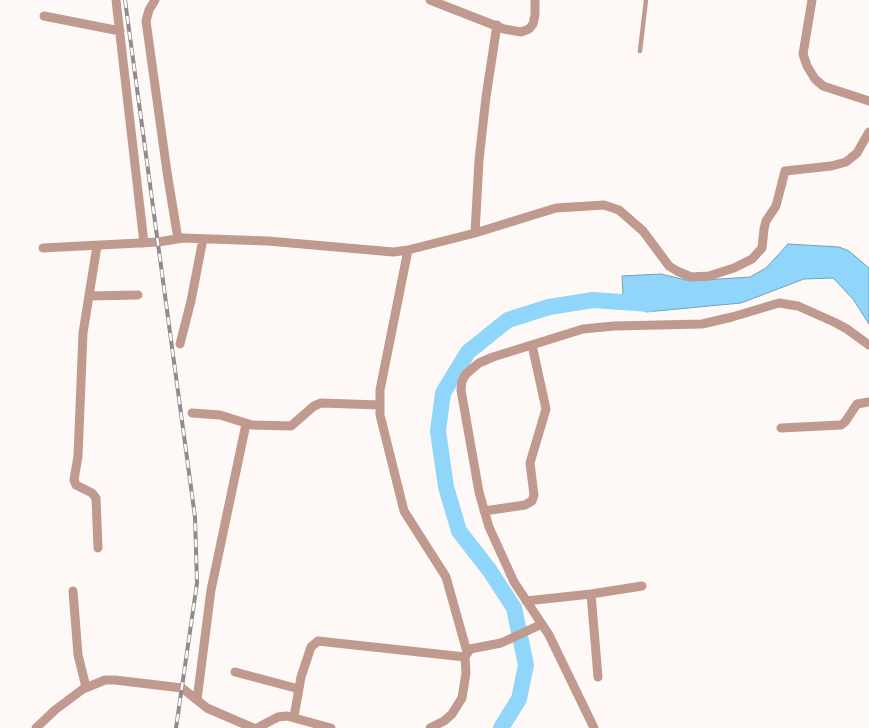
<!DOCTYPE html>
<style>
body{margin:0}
canvas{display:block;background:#fef9f7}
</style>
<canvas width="869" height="728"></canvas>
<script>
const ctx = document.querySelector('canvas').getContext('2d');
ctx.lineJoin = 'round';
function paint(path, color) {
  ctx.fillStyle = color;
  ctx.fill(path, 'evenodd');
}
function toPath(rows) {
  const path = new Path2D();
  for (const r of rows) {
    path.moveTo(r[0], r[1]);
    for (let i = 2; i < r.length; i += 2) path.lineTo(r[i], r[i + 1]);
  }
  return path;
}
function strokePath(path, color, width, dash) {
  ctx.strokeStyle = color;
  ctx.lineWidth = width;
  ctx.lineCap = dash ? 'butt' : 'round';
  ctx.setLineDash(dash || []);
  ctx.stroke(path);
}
const water = toPath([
 [788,244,839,247,849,251,869,268,869,324,853,299,833,278,804,279,741,303,646,312,629,303,623,295,622,276,661,274,690,281,750,277,766,268,788,244]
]);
paint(water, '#90d5fa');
strokePath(water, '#71a1bb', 1);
strokePath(toPath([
 [501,728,519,699,526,665,514,608,490,571,459,531,446,487,438,431,443,393,468,352,508,320,549,307,593,300,650,304]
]), '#90d5fa', 16);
strokePath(toPath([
 [640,51,646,0]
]), '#c09a8f', 4.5);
strokePath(toPath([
 [116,0,144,243],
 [155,0,149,10,146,21,167,172,178,239],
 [430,0,504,29,521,32,529,29,533,24,535,15,535,0],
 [812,0,803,54,807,66,815,79,823,86,869,101],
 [44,16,120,31],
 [475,233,479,160,486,97,497,25],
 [97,246,83,333,78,456,74,480,76,485,92,493,96,498,98,548],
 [43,248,158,242,183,238,268,241,393,252,408,250,475,233,556,208,604,205,619,210,643,231,669,266,677,271,691,277,709,276,734,268,752,259,762,248,764,229,766,221,776,206,785,171,831,166,846,162,857,153,869,132],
 [408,250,380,390,380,415,404,511,446,577,467,652],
 [89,296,138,295],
 [180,344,191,301,203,239],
 [192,413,220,415,252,425,291,426,314,406,321,403,380,405],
 [781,428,841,425,845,422,857,404,869,402],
 [484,511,525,505,532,501,534,495,530,463,546,409,532,345],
 [73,591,78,655,86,687],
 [591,594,598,677],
 [526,601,591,594,642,586],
 [235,672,299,689],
 [197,700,211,590,246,424],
 [294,717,301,677,311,647,318,641,465,657],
 [36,728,55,710,83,689,105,680,115,680,182,688,207,708,253,728],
 [257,728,278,717,287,716,331,728],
 [430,728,444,721,452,714,462,698,466,673,465,657,470,649,501,643,542,624],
 [594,728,549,635,514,582,489,527,479,492,461,390,462,381,466,374,479,363,493,357,583,329,614,326,702,324,732,317,779,303,798,306,834,322,847,329,869,345]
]), '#c09a8f', 9);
const rail = toPath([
 [125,0,195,517,197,583,176,728]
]);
strokePath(rail, '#8f8c8b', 4);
strokePath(rail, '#fef9f7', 2.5, [8]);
</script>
